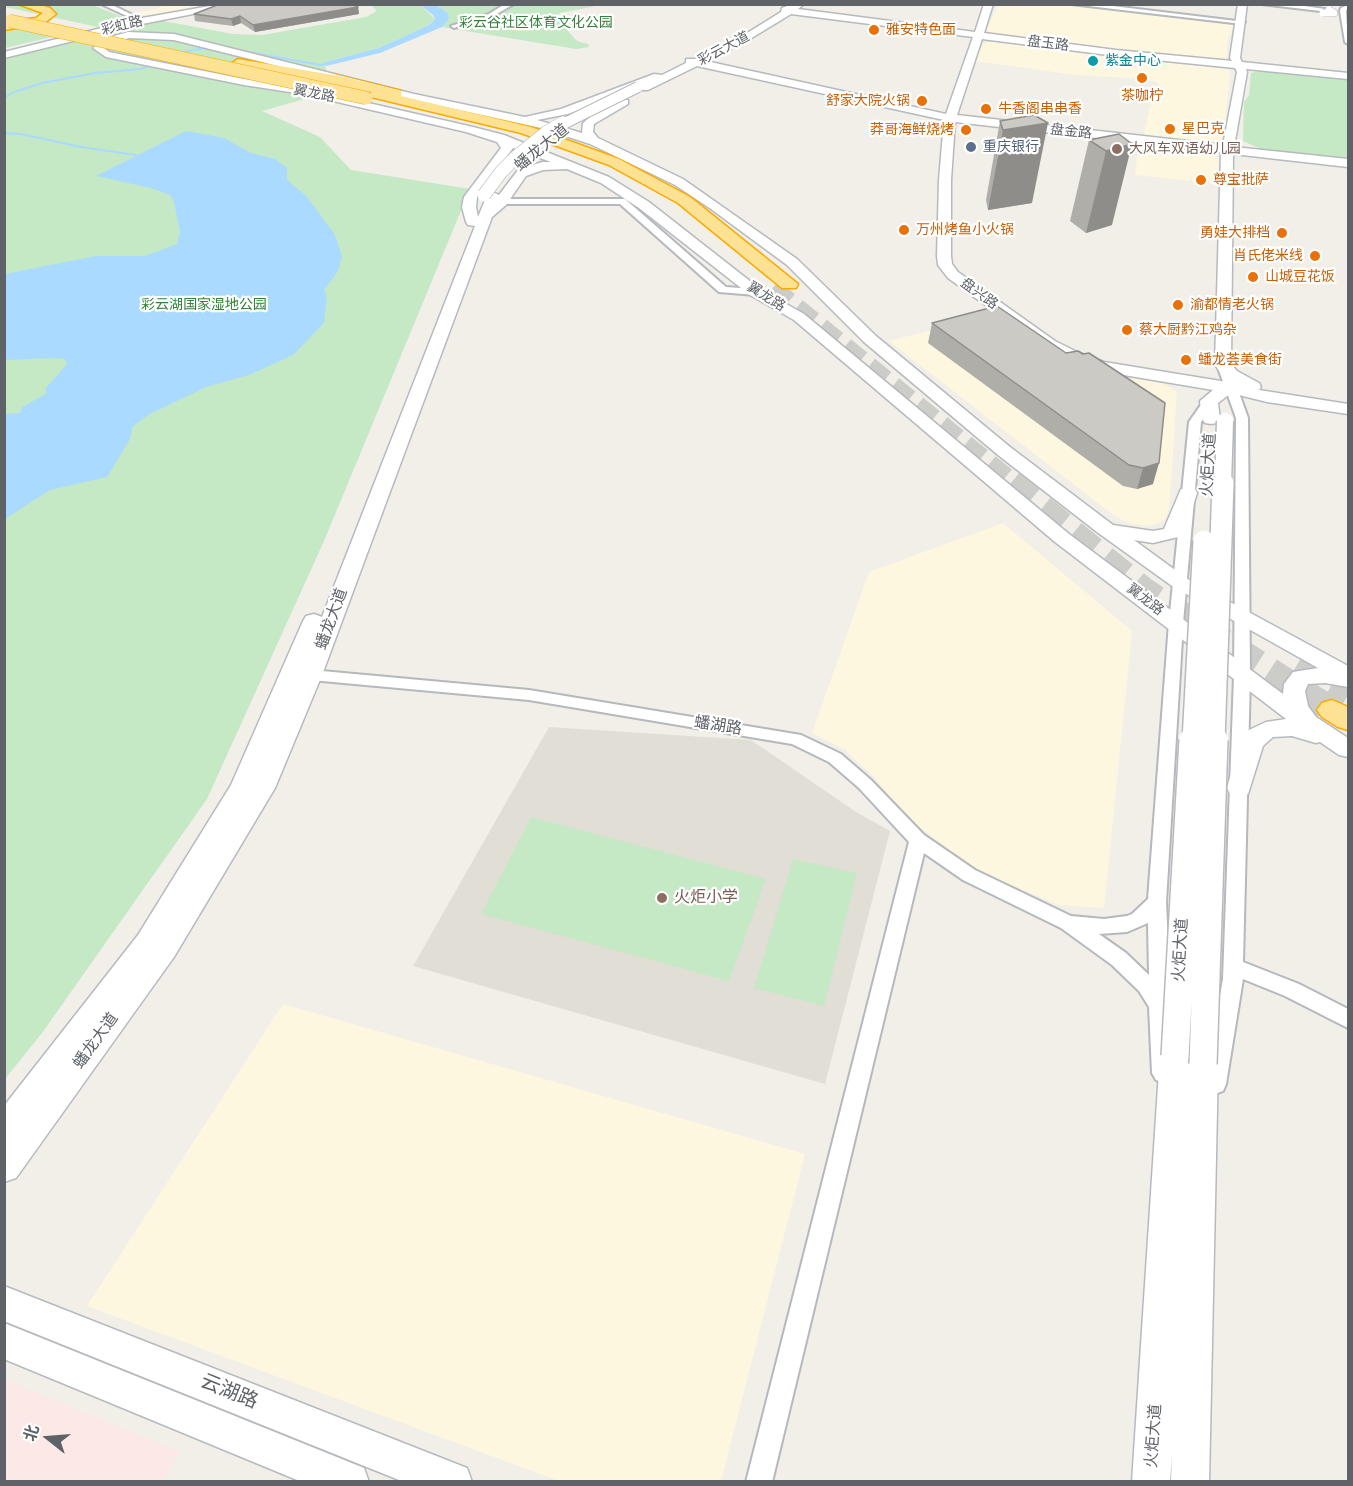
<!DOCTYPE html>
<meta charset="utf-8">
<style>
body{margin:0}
#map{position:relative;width:1353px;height:1486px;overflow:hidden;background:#f1efe8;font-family:"Archivo Narrow","Noto Sans SC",sans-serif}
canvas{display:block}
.frame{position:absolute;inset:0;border:6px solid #5f6368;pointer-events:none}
.north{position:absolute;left:18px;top:1408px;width:60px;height:60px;-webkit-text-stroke:4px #fff;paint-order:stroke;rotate:287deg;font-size:16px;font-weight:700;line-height:24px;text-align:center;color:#5f6368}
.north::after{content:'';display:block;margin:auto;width:21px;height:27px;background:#5f6368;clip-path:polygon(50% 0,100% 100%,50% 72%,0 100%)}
</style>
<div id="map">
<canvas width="1353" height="1486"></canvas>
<div class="frame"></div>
<div class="north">北</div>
</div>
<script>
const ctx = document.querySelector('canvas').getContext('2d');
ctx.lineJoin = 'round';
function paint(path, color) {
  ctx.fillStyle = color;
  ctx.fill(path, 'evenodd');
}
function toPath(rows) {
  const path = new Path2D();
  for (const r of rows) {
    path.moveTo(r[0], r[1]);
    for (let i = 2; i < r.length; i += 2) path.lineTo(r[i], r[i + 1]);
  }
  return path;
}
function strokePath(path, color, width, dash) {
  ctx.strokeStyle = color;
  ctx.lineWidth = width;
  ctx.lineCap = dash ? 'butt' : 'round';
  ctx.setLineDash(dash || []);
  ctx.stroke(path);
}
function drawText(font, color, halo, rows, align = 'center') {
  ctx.font = font + ' "Archivo Narrow","Noto Sans SC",sans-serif';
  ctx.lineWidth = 4.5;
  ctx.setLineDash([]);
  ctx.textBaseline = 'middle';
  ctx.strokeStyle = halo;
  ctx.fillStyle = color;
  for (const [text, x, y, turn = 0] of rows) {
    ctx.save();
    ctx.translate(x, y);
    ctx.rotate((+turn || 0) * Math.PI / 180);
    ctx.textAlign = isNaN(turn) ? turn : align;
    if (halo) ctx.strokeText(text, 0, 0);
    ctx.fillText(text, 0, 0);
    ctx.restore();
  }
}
paint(toPath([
 [998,4,1066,5,1228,21,1233,23,1233,27,1227,42,1227,57,1225,59,1162,56,992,35,987,30],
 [164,5,217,5,148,16,133,13,157,9],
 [997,40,1222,67,1229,70,1230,74,1223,139,1205,144,1143,137,1152,99,1163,89,1157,82,1143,79,1077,75,975,61,983,44],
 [1139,143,1205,151,1219,159,1218,184,1135,175],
 [992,315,1115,375,1164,384,1177,392,1169,509,1166,518,1157,524,1144,526,1128,523,1112,514,889,341],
 [1003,523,1132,631,1104,908,1059,905,978,871,903,815,874,777,844,749,812,733,869,572],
 [283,1004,805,1154,721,1481,559,1481,87,1306]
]), '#fef7e0');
paint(toPath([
 [549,727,751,740,856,812,890,831,825,1084,413,966]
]), '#e1ded6');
paint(toPath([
 [4,1380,5,1380,180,1452,163,1481,5,1481]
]), '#fce8e6');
paint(toPath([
 [5,4,92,5,125,18,120,22,98,27,5,7],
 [371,5,420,5,435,19,429,25,379,48,325,62,329,92,262,111,320,137,351,170,470,189,324,541,207,799,42,1033,5,1079,5,58,158,20,233,34,262,35,366,17,377,11],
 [436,5,601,5,560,13,555,17,577,41,588,44,589,47,576,49,442,27,447,22,448,13],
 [22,26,64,34,5,48,5,27],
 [1265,70,1348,79,1348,159,1261,149,1243,141,1244,102,1249,95,1251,73],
 [531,817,766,879,729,981,481,914],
 [793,859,857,873,824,1006,754,988]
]), '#c5e8c5');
paint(toPath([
 [420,5,436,5,448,13,449,17,447,22,442,27,380,53,326,66,325,62,379,48,429,25,435,19,433,15],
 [186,131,224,138,251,153,275,159,287,168,287,180,307,197,335,235,342,256,338,271,324,290,327,297,324,323,293,355,249,375,206,387,150,414,133,426,130,439,107,477,50,490,5,519,5,414,20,413,22,407,44,395,47,392,45,389,67,364,65,359,56,358,5,360,5,274,96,256,145,256,177,244,180,232,174,202,170,195,151,188,96,176]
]), '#aadaff');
strokePath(toPath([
 [220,47,321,65,330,63],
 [179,53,209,47],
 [4,98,14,92,42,83,95,73,141,69,166,59],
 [4,133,21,134,81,147,136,155]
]), '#aadaff', 2);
strokePath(toPath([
 [772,289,1013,484]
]), '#ccccc8', 21, [21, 10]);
strokePath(toPath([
 [1011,483,1145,591,1332,710],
 [1297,665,1348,695]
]), '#ccccc8', 26, [26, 14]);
const street = toPath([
 [101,4,110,4,145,21,140,22,101,4],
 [505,4,514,4,493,16,454,28,451,26,489,14,505,4],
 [1071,4,1096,4,1245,22,1242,24,1071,4],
 [1261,4,1290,4,1332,10,1329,12,1261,4],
 [1348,5,1348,9,1346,10,1348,44,1345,42,1340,11,1341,8,1348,5],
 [501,199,625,199,726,287,755,289,760,292,755,295,719,292,620,204,498,204,498,200,501,199],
 [1223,362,1229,365,1248,418,1250,676,1243,962,1299,984,1348,1009,1348,1028,1285,996,1243,979,1226,1084,1223,1091,1215,1094,1207,1091,1204,1084,1223,979,1234,676,1236,418,1217,365,1223,362],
 [1209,397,1215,401,1201,422,1183,623,1166,902,1174,1073,1170,1080,1163,1083,1156,1080,1152,1073,1149,1007,1139,991,1112,965,1061,928,963,880,924,853,772,1482,746,1482,909,842,859,788,829,762,792,744,529,700,311,680,303,675,311,670,529,690,801,735,841,754,871,780,924,835,975,870,1071,916,1104,919,1127,916,1132,914,1148,899,1169,623,1189,422,1205,399,1209,397],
 [1148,923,1149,975,1126,953,1099,934,1127,932,1148,923]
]);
const secondary = toPath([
 [221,4,244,4,142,24,4,58,4,52,142,18,221,4],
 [793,4,804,4,798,9,975,32,984,4,993,4,984,33,1116,50,1232,61,1230,58,1238,4,1247,4,1240,58,1242,62,1348,73,1348,79,1246,69,1247,72,1234,147,1348,159,1348,167,1233,154,1231,364,1237,371,1259,383,1261,387,1259,390,1348,404,1348,414,1267,402,1231,393,1218,403,1220,419,1217,423,1211,424,1205,423,1202,419,1200,401,1213,390,1100,371,1065,358,1043,347,948,278,938,265,937,256,939,180,944,120,697,66,648,90,640,90,639,87,568,114,537,120,582,133,583,123,595,113,620,100,628,100,628,104,594,124,593,132,598,138,683,179,797,259,876,336,1010,447,1113,525,1153,531,1164,529,1181,489,1195,489,1197,493,1186,528,1178,537,1153,543,1134,540,1186,578,1348,666,1348,687,1325,683,1308,684,1305,691,1308,706,1316,717,1348,738,1348,757,1339,755,1320,742,1316,743,1292,736,1273,737,1263,746,1248,794,1239,797,1230,794,1227,788,1239,745,1249,730,1266,722,1286,719,1055,542,794,320,750,295,639,208,601,183,567,169,543,170,526,176,506,205,492,217,322,675,275,788,174,957,16,1178,4,1182,4,1106,138,935,231,785,303,621,306,616,314,614,322,617,475,226,468,225,466,222,462,207,464,197,501,148,497,142,466,132,303,94,244,85,106,57,93,48,101,40,128,32,174,34,414,94,525,117,561,109,654,74,662,75,686,63,686,59,695,59,744,35,781,12,782,8,793,4],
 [791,14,973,37,946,114,706,61,750,39,791,14],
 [129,38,174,40,414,100,541,128,590,144,675,185,711,209,787,265,864,342,998,455,1097,532,1172,586,1318,668,1293,672,1284,684,1283,694,1069,534,804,314,760,289,649,202,609,177,504,135,473,127,303,88,244,79,109,52,104,48,109,44,129,38],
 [982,39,1116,56,1235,68,1237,72,1223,145,957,115,982,39],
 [955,122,1221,152,1215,365,1225,379,1233,383,1104,362,1077,352,1055,341,958,272,952,264,951,256,951,180,955,122],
 [513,148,551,162,542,162,518,170,499,195,493,192,488,193,478,217,476,207,477,197,513,148],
 [1175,1042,1186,1046,1190,1059,1192,1054,1203,1050,1214,1054,1218,1064,1209,1482,1171,1482,1172,1455,1170,1482,1132,1482,1160,1056,1164,1046,1175,1042],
 [4,1286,467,1468,472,1482,404,1482,4,1321,4,1286],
 [4,1323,364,1468,369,1482,302,1482,4,1359,4,1323]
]);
const highway = toPath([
 [18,4,38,4,50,8,56,14,43,24,4,30,4,22,36,18,43,13,18,4],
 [238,59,339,76,401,91,401,96,531,127,619,159,690,197,798,284,796,288,782,288,678,203,609,165,521,133,371,97,371,92,233,66,232,63,238,59],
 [1332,700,1348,707,1348,730,1338,727,1322,717,1317,710,1322,703,1332,700]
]);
strokePath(street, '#b5b8bc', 4);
strokePath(secondary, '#b6babf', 3);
strokePath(highway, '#f9ab00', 3);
paint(street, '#fff');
paint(secondary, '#fff');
paint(highway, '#fde293');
const streetBridge = toPath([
 [1323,13,1334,13,1329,10]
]);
const secondaryBridgeFar4 = toPath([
 [561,125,638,87]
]);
const secondaryBridgeFar3 = toPath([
 [484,195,501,172,516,157,547,132,563,123]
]);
const secondaryBridgeFar2 = toPath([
 [1223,484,1225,421]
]);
const secondaryBridgeFar1 = toPath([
 [1193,741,1204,541],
 [1214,741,1223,483]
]);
const secondaryBridge = toPath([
 [1175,1056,1193,740],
 [1203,1064,1214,740]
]);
const highwayBridge = toPath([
 [10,21,366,98]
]);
strokePath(streetBridge, '#b5b8bc', 8, []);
strokePath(secondaryBridgeFar4, '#b6babf', 12, []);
strokePath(secondaryBridgeFar3, '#b6babf', 14, []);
strokePath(secondaryBridgeFar2, '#b6babf', 19, []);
strokePath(secondaryBridgeFar1, '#b6babf', 24, []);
strokePath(secondaryBridge, '#b6babf', 30, []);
strokePath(highwayBridge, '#f9ab00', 14, []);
strokePath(streetBridge, '#fff', 7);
strokePath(secondaryBridgeFar4, '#fff', 10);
strokePath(secondaryBridgeFar3, '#fff', 13);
strokePath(secondaryBridgeFar2, '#fff', 16);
strokePath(secondaryBridgeFar1, '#fff', 21);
strokePath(secondaryBridge, '#fff', 27);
strokePath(highwayBridge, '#fde293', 13);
paint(toPath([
 [358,7,359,14,255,32,241,23,233,26,195,21,194,14],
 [1000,121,1032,203,988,210,986,200],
 [1119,134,1112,225,1086,233,1070,221,1089,140],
 [932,323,1066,353,1078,351,1153,484,1137,489,1123,486,928,343]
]), '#afaea9');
paint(toPath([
 [358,7,359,14,255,32,253,25],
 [240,16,241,23,233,26,231,19],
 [1048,123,1032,203,988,210,1003,130],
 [1132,144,1112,225,1086,233,1106,151],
 [1159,463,1153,484,1137,489,1143,468]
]), '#8f8d8a');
const building = toPath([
 [220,4,353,4,358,7,253,25,240,16,231,19,194,14,220,4],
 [1034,115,1048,123,1003,130,1000,121,1034,115],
 [1119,134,1132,144,1106,151,1089,140,1119,134],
 [997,306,1066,353,1078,351,1083,354,1089,353,1165,403,1159,463,1143,468,1129,465,932,323,997,306]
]);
paint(building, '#cccac5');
strokePath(building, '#8f8d8a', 1.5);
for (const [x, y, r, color] of [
 [874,30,6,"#e8710a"],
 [1093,61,6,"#0f9aa8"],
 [1142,78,6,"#e8710a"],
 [922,101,6,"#e8710a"],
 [986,109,6,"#e8710a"],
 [1170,129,6,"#e8710a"],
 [966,130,6,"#e8710a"],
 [971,147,6,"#5c6f8a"],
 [1117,149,6,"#8d6e63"],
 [1201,180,6,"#e8710a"],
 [904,230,6,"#e8710a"],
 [1282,233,6,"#e8710a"],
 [1315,256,6,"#e8710a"],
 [1253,277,6,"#e8710a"],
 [1178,305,6,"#e8710a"],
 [1127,330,6,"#e8710a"],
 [1186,360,6,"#e8710a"],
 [662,898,6,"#8d6e63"]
]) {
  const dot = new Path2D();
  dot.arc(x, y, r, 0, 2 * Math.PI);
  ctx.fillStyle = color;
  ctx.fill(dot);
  strokePath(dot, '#fff', 2);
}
drawText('14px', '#348238', '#fff', [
 ["彩云谷社区体育文化公园",536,23],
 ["彩云湖国家湿地公园",204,305]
]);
drawText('14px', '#5f6368', '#fff', [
 ["彩虹路",122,26,-13],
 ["盘玉路",1048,44,7],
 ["彩云大道",724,49,-28],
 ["翼龙路",314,94,11],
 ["盘金路",1071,132,6],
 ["盘兴路",979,294,36],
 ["翼龙路",766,297,32],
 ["翼龙路",1145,600,37]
]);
drawText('14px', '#c56008', '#fff', [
 ["雅安特色面",886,30],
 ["茶咖柠",1142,96,"center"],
 ["舒家大院火锅",910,101,"right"],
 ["牛香阁串串香",998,109],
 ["星巴克",1182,129],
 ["莽哥海鲜烧烤",954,130,"right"],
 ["尊宝批萨",1213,180],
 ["万州烤鱼小火锅",916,230],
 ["勇娃大排档",1270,233,"right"],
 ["肖氏佬米线",1303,256,"right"],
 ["山城豆花饭",1265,277],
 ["渝都情老火锅",1190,305],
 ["蔡大厨黔江鸡杂",1139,330],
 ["蟠龙荟美食街",1198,360]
], 'left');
drawText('14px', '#0d838f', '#fff', [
 ["紫金中心",1105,61]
], 'left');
drawText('14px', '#4e5e75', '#fff', [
 ["重庆银行",983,147]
], 'left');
drawText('14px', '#785e54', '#fff', [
 ["大风车双语幼儿园",1129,149]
], 'left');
drawText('16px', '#5f6368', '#fff', [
 ["蟠龙大道",542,148,-39],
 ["火炬大道",1209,465,-87],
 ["蟠龙大道",332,619,-70],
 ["蟠湖路",718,726,9],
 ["火炬大道",1181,950,-87],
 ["蟠龙大道",96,1041,-54],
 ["火炬大道",1154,1436,-86]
]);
drawText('16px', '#785e54', '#fff', [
 ["火炬小学",674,898]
], 'left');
drawText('20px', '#5f6368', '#fff', [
 ["云湖路",229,1392,22]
]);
</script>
